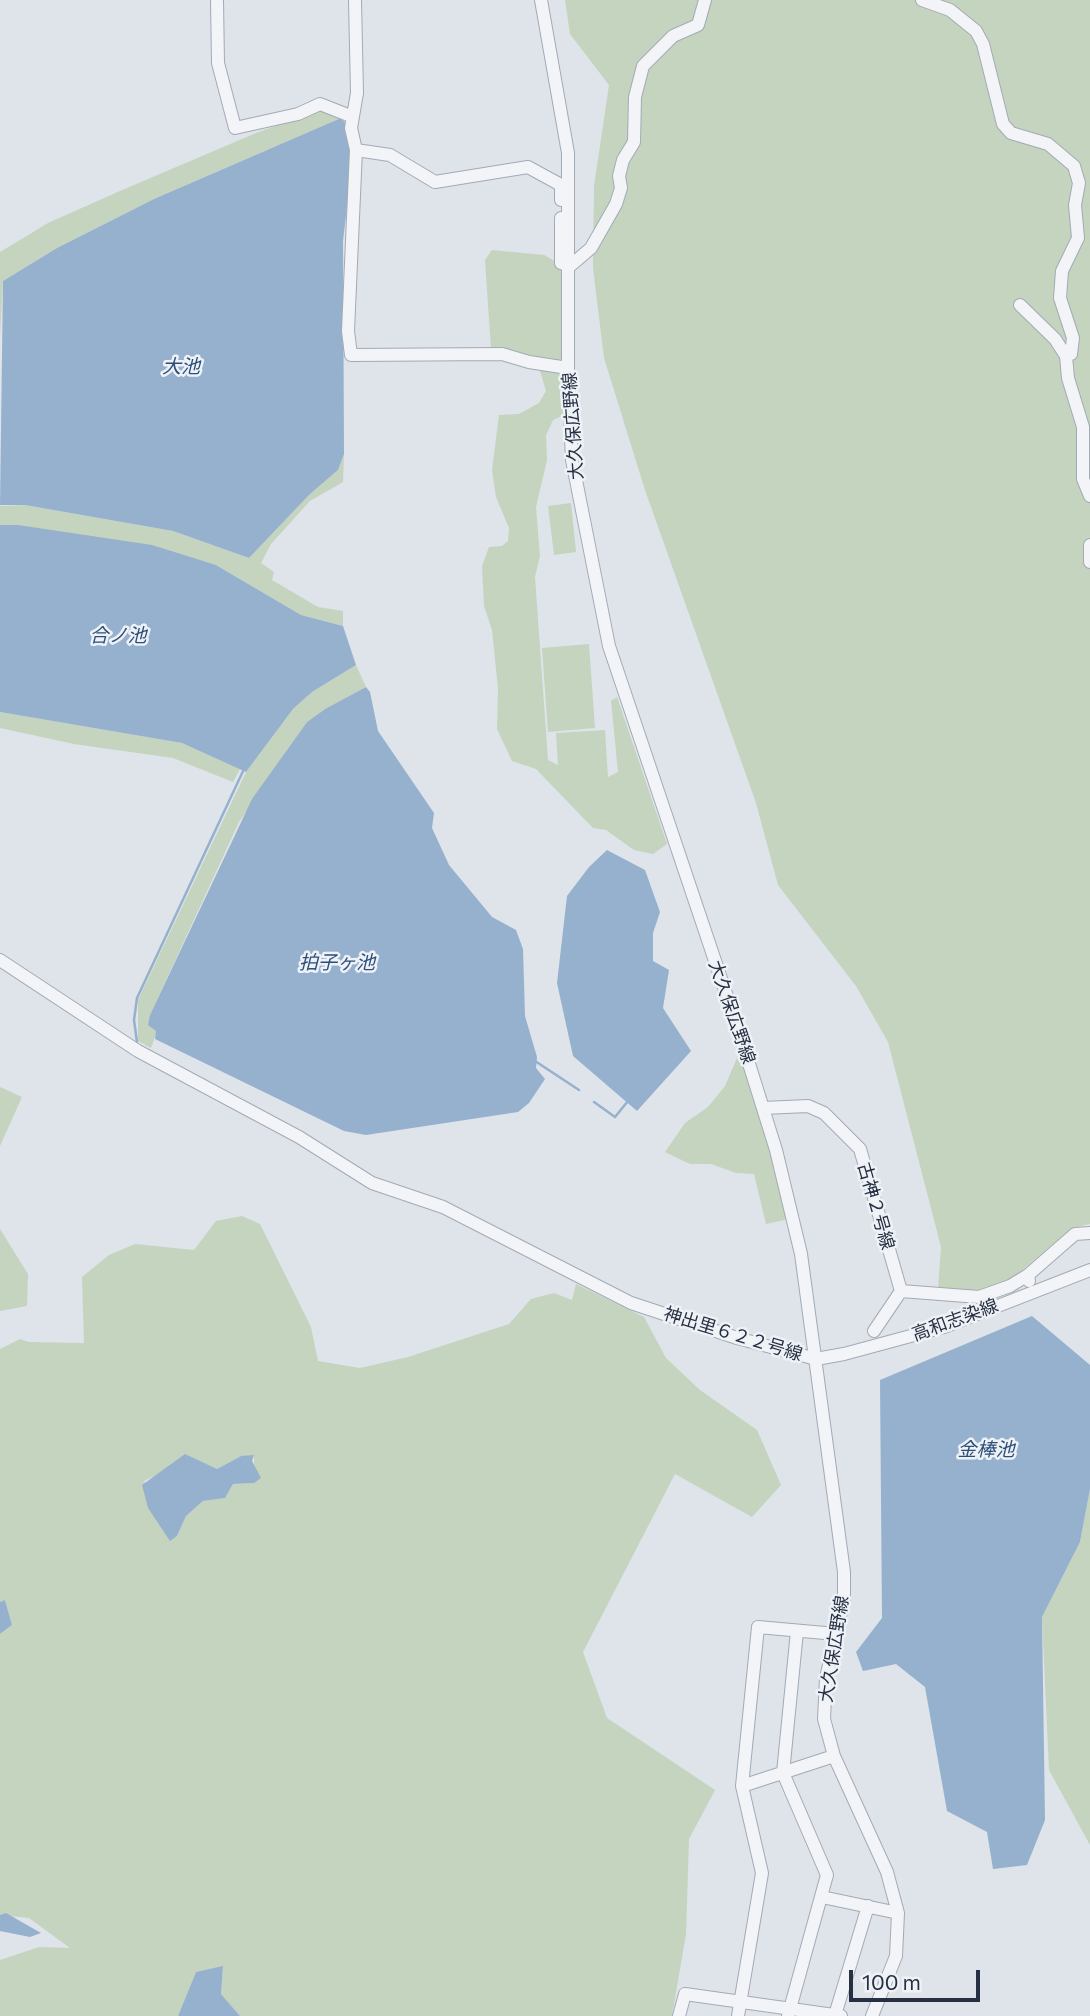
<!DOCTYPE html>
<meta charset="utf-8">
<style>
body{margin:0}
#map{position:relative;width:1090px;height:2016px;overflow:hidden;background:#dfe3ea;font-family:Commissioner,sans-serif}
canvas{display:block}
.scale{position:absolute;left:849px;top:1970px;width:131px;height:32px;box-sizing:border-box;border:4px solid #263042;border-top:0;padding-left:9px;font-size:21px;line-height:24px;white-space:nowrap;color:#263042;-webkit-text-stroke:5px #eef2f7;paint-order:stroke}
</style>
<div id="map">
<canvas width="1090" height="2016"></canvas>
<div class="scale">100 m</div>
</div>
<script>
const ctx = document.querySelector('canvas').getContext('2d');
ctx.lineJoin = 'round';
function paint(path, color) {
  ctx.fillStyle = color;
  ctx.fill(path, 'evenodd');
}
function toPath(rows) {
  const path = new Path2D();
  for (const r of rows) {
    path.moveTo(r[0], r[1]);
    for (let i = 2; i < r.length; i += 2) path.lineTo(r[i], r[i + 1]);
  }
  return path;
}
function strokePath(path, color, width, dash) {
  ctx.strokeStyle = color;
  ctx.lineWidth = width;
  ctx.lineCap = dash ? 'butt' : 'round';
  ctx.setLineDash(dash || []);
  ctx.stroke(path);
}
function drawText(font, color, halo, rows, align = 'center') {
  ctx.font = font + ' Commissioner,"Noto Sans JP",sans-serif';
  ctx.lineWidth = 5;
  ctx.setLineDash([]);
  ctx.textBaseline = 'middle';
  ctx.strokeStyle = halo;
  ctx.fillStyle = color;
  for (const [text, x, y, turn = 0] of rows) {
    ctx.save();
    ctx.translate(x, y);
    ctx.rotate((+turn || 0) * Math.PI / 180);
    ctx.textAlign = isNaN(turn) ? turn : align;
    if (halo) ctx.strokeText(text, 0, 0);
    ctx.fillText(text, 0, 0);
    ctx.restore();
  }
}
paint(toPath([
 [565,0,1090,0,1090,1224,1072,1228,1008,1282,982,1290,938,1289,941,1247,888,1042,856,986,778,885,756,803,645,490,604,358,593,268,594,186,609,85,570,34],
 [320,110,341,118,154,199,57,248,3,281,0,336,0,252,48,223,120,191,256,133],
 [492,250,544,255,564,266,563,362,491,349,485,260],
 [539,367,564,372,564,415,553,420,546,435,547,460,536,507,540,556,535,577,548,760,558,765,556,733,605,730,608,777,618,772,611,701,617,697,667,844,653,854,634,850,606,830,593,828,536,769,512,761,497,729,498,688,492,630,484,606,482,566,489,547,502,546,508,541,509,528,496,497,492,470,499,415,519,414,539,403,546,391],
 [344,454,343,482,310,501,271,544,261,563,274,572,272,580,318,607,343,611,343,626,301,615,216,565,18,525,0,525,0,506,25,505,173,531,249,558,309,495,338,470],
 [571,503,576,552,554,555,548,506],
 [589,644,595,728,548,732,542,648],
 [356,665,366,687,325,709,307,722,239,822,150,1015,157,1031,151,1048,138,1041,138,1000,246,772,293,709,312,692],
 [0,712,182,743,240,769,233,782,173,758,74,744,0,728],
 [740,1051,765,1128,789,1219,766,1224,754,1174,736,1173,711,1164,690,1164,665,1152,685,1123,708,1107,725,1086],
 [0,1087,22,1097,0,1146],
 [242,1216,260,1224,311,1327,318,1361,360,1368,408,1357,509,1324,531,1299,554,1293,572,1300,576,1284,644,1317,666,1358,700,1390,757,1430,781,1485,752,1517,675,1474,583,1652,607,1718,715,1790,689,1839,686,1934,672,2016,240,2016,221,1994,223,1967,196,1972,178,2016,0,2016,0,1960,39,1947,70,1948,29,1918,0,1915,0,1634,12,1625,5,1600,0,1602,0,1349,20,1339,29,1342,84,1343,82,1277,109,1255,135,1244,194,1250,216,1221],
 [241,1456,254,1456,254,1483,233,1484,225,1498,203,1501,186,1516,177,1536,144,1481,167,1470,173,1462,195,1461,217,1469],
 [0,1229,28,1274,27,1306,0,1311],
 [1090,1489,1090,1845,1049,1770,1042,1617,1080,1542]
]), '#c4d4bf');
paint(toPath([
 [341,118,345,123,352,165,343,241,344,454,338,470,309,495,249,558,173,531,25,505,0,505,3,281,57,248,154,199],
 [0,525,18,525,152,545,216,565,301,615,343,626,356,665,312,692,293,709,246,772,182,743,0,712],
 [366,687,370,692,378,731,434,813,432,828,449,865,492,917,516,930,523,949,525,1016,537,1057,536,1068,545,1079,529,1103,518,1112,366,1135,344,1131,155,1039,156,1031,148,1025,150,1015,252,799,307,722,325,709],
 [607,850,645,870,660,912,653,933,653,961,669,970,663,1008,691,1051,637,1111,573,1056,557,983,567,896,589,867],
 [1032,1316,1090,1365,1090,1489,1080,1542,1042,1617,1045,1820,1027,1865,993,1869,987,1832,947,1811,925,1687,896,1664,863,1671,856,1652,882,1618,880,1380],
 [185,1454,217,1469,241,1456,254,1455,252,1461,261,1478,254,1483,233,1484,225,1498,203,1501,186,1516,177,1536,170,1541,148,1508,142,1485],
 [5,1600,12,1625,0,1634,0,1602],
 [6,1913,41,1933,30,1937,0,1931,0,1915],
 [223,1966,221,1994,240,2016,178,2016,196,1972]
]), '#96b1cd');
strokePath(toPath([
 [137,1042,134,1020,137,998,244,769],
 [535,1061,579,1090],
 [594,1102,615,1117,628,1101]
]), '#96b1cd', 2.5);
const minor = toPath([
 [217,0,218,63,235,128,298,114,320,104,353,117],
 [355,0,357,93,351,128,356,150,348,331,351,355,502,354,529,362,568,368],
 [541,0,568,153,568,368,572,460,609,646,741,1038,776,1150,801,1254,844,1572,844,1599,826,1678,824,1719,834,1756,887,1872,898,1913,896,1956,872,2016],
 [922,0,950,10,976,31,983,44,1003,124,1011,133,1048,144,1074,166,1079,183,1075,205,1078,238,1062,271,1060,298,1073,338,1071,354,1066,356],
 [356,150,390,155,435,182,528,167,561,185,561,200],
 [561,218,561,263,570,266,591,248,616,204,621,188,619,176,623,160,634,142,635,97,643,66,673,36,698,25,705,0],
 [1020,305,1055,339,1066,356,1068,378,1083,427,1083,479,1090,496],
 [1090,545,1090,562],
 [0,960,138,1051,299,1137,372,1183,443,1207,631,1303,737,1338,816,1359,844,1354,944,1327,1090,1270],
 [763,1108,808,1106,824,1113,860,1149,901,1291],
 [1029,1281,1028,1275,1075,1234,1090,1233],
 [874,1331,901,1291,979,1297,1010,1286,1028,1275],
 [742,1786,834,1756],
 [822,1897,898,1913],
 [835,2015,868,1906],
 [679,2016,685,1994,841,2016],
 [738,2016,762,1873,742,1786,758,1627,836,1634],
 [788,2016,827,1875,783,1773,797,1631]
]);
strokePath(minor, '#a4aab4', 14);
strokePath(minor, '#f2f4f7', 12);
drawText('18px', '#263042', '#eef2f7', [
 ["大久保広野線",573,426,-94],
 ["大久保広野線",732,1012,71],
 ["古神２号線",876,1206,74],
 ["高和志染線",955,1320,-20],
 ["神出里６２２号線",733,1334,17],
 ["大久保広野線",834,1649,-81]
]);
drawText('italic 19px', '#2c4f7a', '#eef2f7', [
 ["大池",181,367],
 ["合ノ池",118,636],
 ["拍子ヶ池",337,963],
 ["金棒池",986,1450]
]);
</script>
